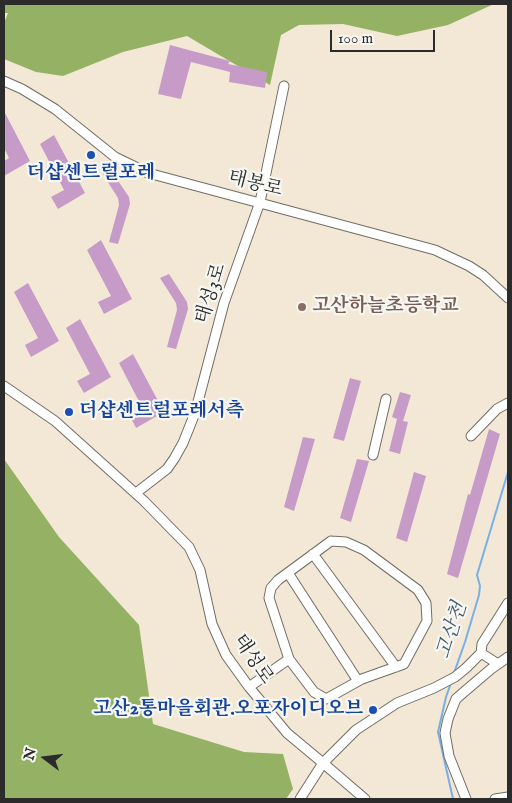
<!DOCTYPE html>
<meta charset="utf-8">
<style>
body{margin:0}
#map{position:relative;width:512px;height:803px;overflow:hidden;background:#f3e8d5;font-family:"IM FELL English",serif}
canvas{display:block}
.frame{position:absolute;inset:0;border:5px solid #2b2b2b;pointer-events:none}
.north{position:absolute;left:20px;top:733px;width:50px;height:50px;-webkit-text-stroke:4px #f6f6f2;paint-order:stroke;rotate:285deg;font-size:14px;font-weight:700;line-height:20px;text-align:center;color:#2b2b2b}
.north::after{content:'';display:block;margin:auto;width:18px;height:22px;background:#2b2b2b;clip-path:polygon(50% 0,100% 100%,50% 72%,0 100%)}
.scale{position:absolute;left:330px;top:30px;width:105px;height:22px;box-sizing:border-box;border:2px solid #2b2b2b;border-top:0;padding-left:6px;font-size:15px;line-height:18px;white-space:nowrap;color:#2b2b2b;-webkit-text-stroke:4px #f6f6f2;paint-order:stroke}
</style>
<div id="map">
<canvas width="512" height="803"></canvas>
<div class="frame"></div>
<div class="north">N</div>
<div class="scale">100 m</div>
</div>
<script>
const ctx = document.querySelector('canvas').getContext('2d');
ctx.lineJoin = 'round';
function paint(path, color) {
  ctx.fillStyle = color;
  ctx.fill(path, 'evenodd');
}
function toPath(rows) {
  const path = new Path2D();
  for (const r of rows) {
    path.moveTo(r[0], r[1]);
    for (let i = 2; i < r.length; i += 2) path.lineTo(r[i], r[i + 1]);
  }
  return path;
}
function strokePath(path, color, width, dash) {
  ctx.strokeStyle = color;
  ctx.lineWidth = width;
  ctx.lineCap = dash ? 'butt' : 'round';
  ctx.setLineDash(dash || []);
  ctx.stroke(path);
}
function drawText(font, color, halo, rows, align = 'center') {
  ctx.font = font + ' "IM FELL English","Noto Serif KR",serif';
  ctx.lineWidth = 4.5;
  ctx.setLineDash([]);
  ctx.textBaseline = 'middle';
  ctx.strokeStyle = halo;
  ctx.fillStyle = color;
  for (const [text, x, y, turn = 0] of rows) {
    ctx.save();
    ctx.translate(x, y);
    ctx.rotate((+turn || 0) * Math.PI / 180);
    ctx.textAlign = isNaN(turn) ? turn : align;
    if (halo) ctx.strokeText(text, 0, 0);
    ctx.fillText(text, 0, 0);
    ctx.restore();
  }
}
paint(toPath([
 [4,4,494,4,448,25,397,36,343,24,299,25,281,35,270,85,187,36,123,52,63,76,36,72,4,59,4,23,8,13,4,13],
 [4,459,59,537,139,625,153,724,244,752,283,754,293,789,286,799,4,799]
]), '#95b264');
strokePath(toPath([
 [454,673,465,642,479,595,480,586,477,575,508,472],
 [451,683,446,697,438,732,453,799]
]), '#79afe7', 2);
paint(toPath([
 [170,45,230,61,228,64,267,72,265,88,229,82,230,72,191,62,181,99,158,94],
 [4,111,30,161,4,176,4,161,9,158,4,148],
 [54,135,85,193,58,209,51,197,64,190,40,144],
 [110,169,129,197,130,204,118,244,109,242,119,205,118,198,102,173],
 [101,240,132,299,104,314,98,302,111,296,87,250],
 [169,274,187,302,188,309,176,349,167,347,177,310,176,303,160,278],
 [28,283,59,341,31,357,25,345,38,338,14,292],
 [80,319,111,377,84,393,77,381,90,374,66,328],
 [133,354,164,412,136,428,130,416,143,409,119,363],
 [350,378,361,381,344,441,333,438],
 [400,392,411,395,403,421,408,422,400,454,389,451,397,419,392,417],
 [489,429,500,434,458,578,447,574,468,494,470,495],
 [303,437,315,439,294,511,284,507],
 [357,459,369,461,351,522,340,518],
 [414,472,426,476,407,542,396,538]
]), '#c69bc8');
const minor = toPath([
 [4,81,22,89,55,109,115,157,148,173,435,250,469,266,483,275,508,298],
 [4,386,55,421,144,501,189,547,200,570,212,624,226,655,249,687,287,733,323,763,356,730,397,703,434,688,455,677,466,668,481,653,482,644,508,603],
 [471,436,497,409,508,403],
 [373,455,386,399],
 [136,493,167,469,174,459,183,443,195,413,224,303,260,202,284,86],
 [331,541,346,542,364,550,418,590,426,603,427,621,404,664,362,679,326,699,314,692,289,659,269,598,271,588,278,580,331,541],
 [313,554,396,667],
 [288,573,358,681],
 [481,653,498,664],
 [249,687,289,659],
 [300,799,323,763,365,799],
 [466,799,449,756,445,733,448,719,456,699,464,692,491,669,508,657],
 [495,799,508,797]
]);
strokePath(minor, '#716d66', 11);
strokePath(minor, '#fff', 9);
for (const [x, y, r, color] of [
 [91,155,5,"#1a4fb4"],
 [302,307,5,"#8d6e63"],
 [69,412,5,"#1a4fb4"],
 [373,710,5,"#1a4fb4"]
]) {
  const dot = new Path2D();
  dot.arc(x, y, r, 0, 2 * Math.PI);
  ctx.fillStyle = color;
  ctx.fill(dot);
  strokePath(dot, '#f6f6f2', 2);
}
drawText('bold 19px', '#164399', '#f6f6f2', [
 ["더샵센트럴포레",91,174],
 ["더샵센트럴포레서측",79,412,"left"],
 ["고산2통마을회관.오포자이디오브",363,710,"right"]
]);
drawText('19px', '#2b2b2b', '#f6f6f2', [
 ["태봉로",255,185,14],
 ["태성3로",212,294,-73],
 ["태성로",252,660,56]
]);
drawText('bold 19px', '#785e54', '#f6f6f2', [
 ["고산하늘초등학교",312,307]
], 'left');
drawText('italic 20px', '#46596d', '#f6f6f2', [
 ["고산천",453,631,-72]
]);
</script>
